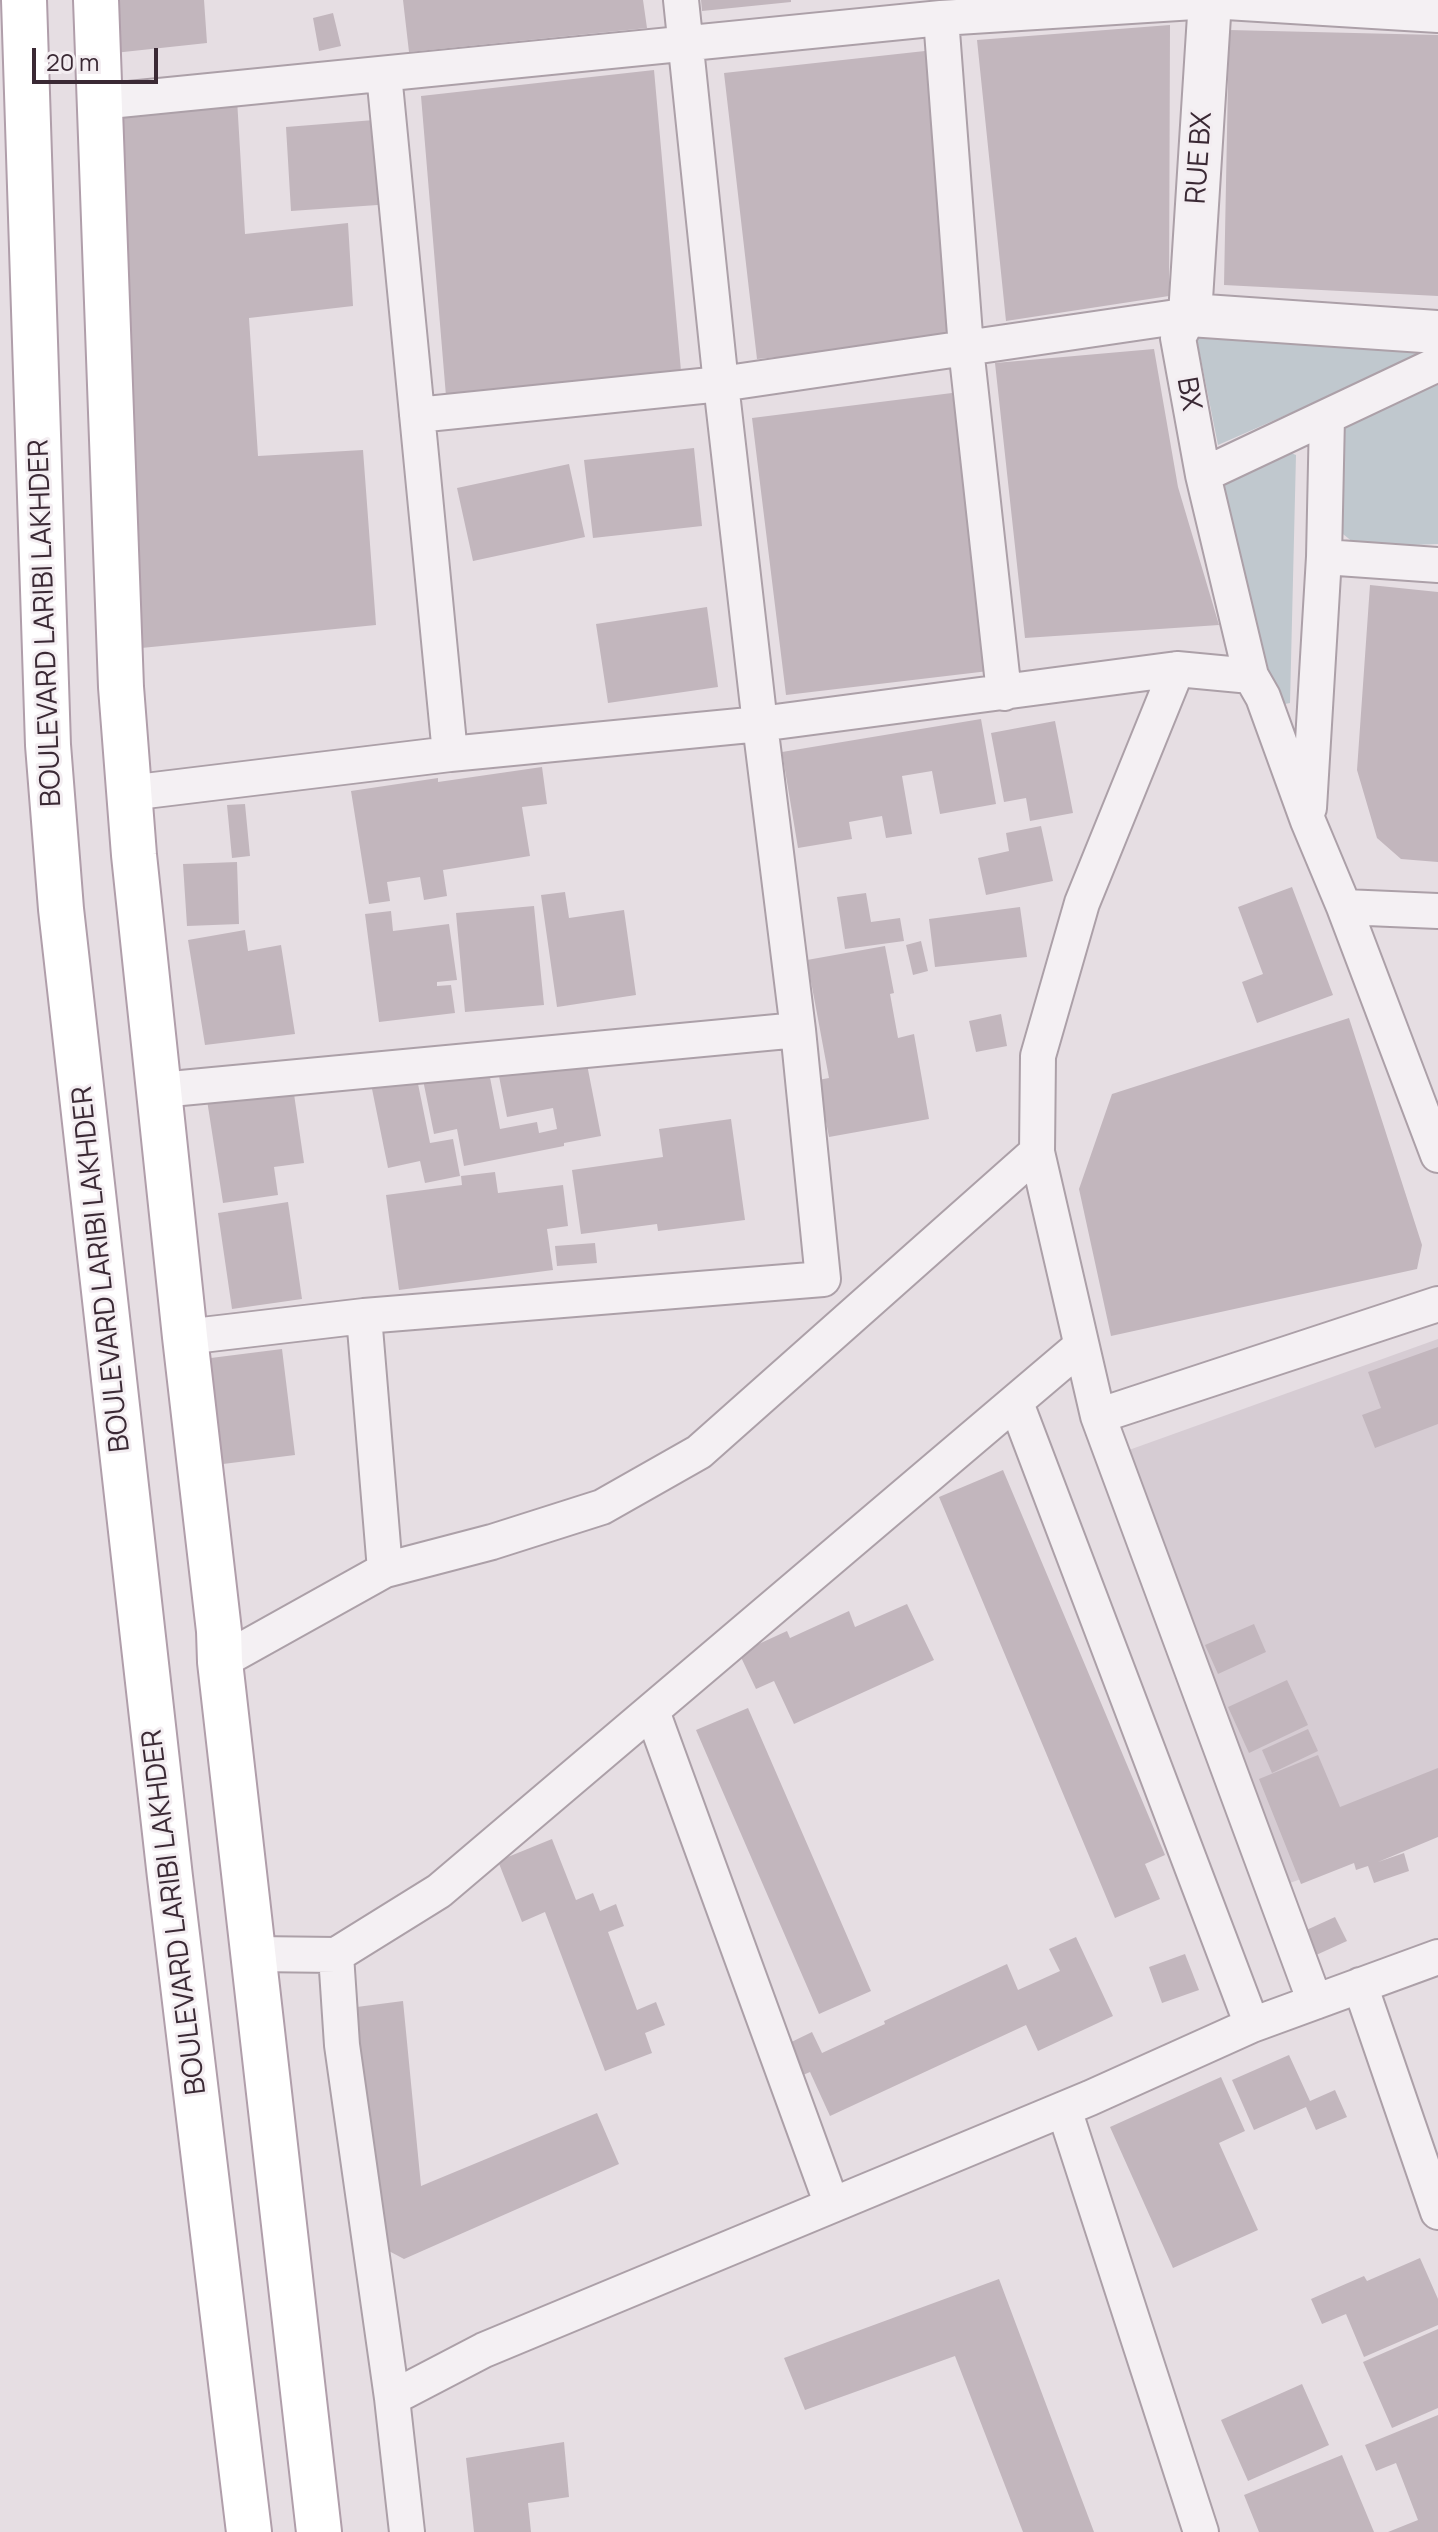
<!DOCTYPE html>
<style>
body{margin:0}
#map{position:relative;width:1438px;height:2532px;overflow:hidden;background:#e6dee3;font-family:Manrope,sans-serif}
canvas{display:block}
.scale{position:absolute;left:32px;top:48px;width:126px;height:36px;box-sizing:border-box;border:4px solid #3a2934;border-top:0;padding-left:10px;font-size:24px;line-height:28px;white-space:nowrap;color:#3a2934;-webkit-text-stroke:6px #f3edf1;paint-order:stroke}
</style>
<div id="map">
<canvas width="1438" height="2532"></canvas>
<div class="scale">20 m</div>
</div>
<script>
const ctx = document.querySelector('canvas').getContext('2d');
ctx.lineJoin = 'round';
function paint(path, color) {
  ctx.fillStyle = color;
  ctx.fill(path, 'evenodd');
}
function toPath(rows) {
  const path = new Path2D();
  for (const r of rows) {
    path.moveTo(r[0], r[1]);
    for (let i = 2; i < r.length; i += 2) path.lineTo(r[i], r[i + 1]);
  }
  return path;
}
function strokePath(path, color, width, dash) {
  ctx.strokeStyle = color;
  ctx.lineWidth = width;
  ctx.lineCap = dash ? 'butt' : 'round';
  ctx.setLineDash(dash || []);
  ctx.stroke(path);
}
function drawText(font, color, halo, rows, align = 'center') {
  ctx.font = font + ' Manrope,sans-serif';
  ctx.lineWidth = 6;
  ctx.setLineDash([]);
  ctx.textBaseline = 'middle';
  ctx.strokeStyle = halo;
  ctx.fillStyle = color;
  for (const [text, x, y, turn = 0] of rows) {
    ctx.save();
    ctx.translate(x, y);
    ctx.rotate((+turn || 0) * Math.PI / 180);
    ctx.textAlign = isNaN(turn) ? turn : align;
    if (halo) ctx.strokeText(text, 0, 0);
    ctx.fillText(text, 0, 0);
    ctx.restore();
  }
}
paint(toPath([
 [1438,1339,1438,1830,1273,1889,1115,1455]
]), '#d6ccd3');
paint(toPath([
 [1195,330,1421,342,1425,354,1218,445],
 [1438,382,1438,544,1359,547,1338,530,1336,432],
 [1284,450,1296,455,1290,703,1280,705,1207,483]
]), '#c0c8ce');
paint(toPath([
 [111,0,204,0,207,43,114,53],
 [403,0,643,0,647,28,409,52],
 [701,0,791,0,791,2,702,11],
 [333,13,341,46,319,51,313,18],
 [1170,25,1169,296,1006,321,977,40],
 [1229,30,1438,35,1438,296,1224,285],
 [934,50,967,340,757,359,724,73],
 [654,70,682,382,447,408,421,96],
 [237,99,245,234,348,223,353,306,249,318,258,456,363,450,376,625,131,649,110,111],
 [387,119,392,204,291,211,286,127],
 [1154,349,1178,487,1219,625,1025,638,995,363],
 [952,393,997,670,786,695,752,418],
 [694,448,702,526,593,538,584,460],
 [569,464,585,537,473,561,457,488],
 [1370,585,1438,592,1438,862,1401,859,1377,838,1357,770],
 [707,607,718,687,608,703,596,624],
 [981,719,996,804,940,814,932,771,902,776,912,834,886,838,882,816,849,822,852,839,798,848,782,752],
 [1055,721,1073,813,1030,821,1026,798,1004,802,991,733],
 [542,767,547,804,522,807,530,856,443,870,447,896,424,900,420,877,387,882,390,901,369,904,351,791,438,778,438,782],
 [245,804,250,856,232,858,227,805],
 [1041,826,1053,881,986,895,978,858,1009,851,1006,833],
 [237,862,239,924,187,926,183,864],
 [1292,887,1333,995,1257,1023,1242,982,1263,974,1238,907],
 [565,892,569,918,624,910,636,995,557,1007,541,895],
 [866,893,871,922,900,918,904,941,845,949,837,897],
 [534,906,544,1005,465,1012,456,913],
 [1020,907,1027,957,935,967,929,919],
 [391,911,393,931,449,924,457,980,437,982,437,986,451,985,455,1013,379,1022,365,914],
 [245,930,248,951,281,945,295,1034,205,1045,188,940],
 [921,941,928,971,913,975,906,945],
 [885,946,894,993,890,994,898,1038,914,1034,929,1119,829,1137,818,1080,829,1078,807,960],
 [1001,1014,1007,1046,976,1052,969,1021],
 [1349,1018,1422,1245,1417,1269,1111,1336,1079,1189,1112,1094],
 [584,1049,601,1136,564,1143,564,1146,464,1166,457,1129,434,1134,422,1075,487,1062,500,1129,537,1122,539,1133,557,1129,553,1108,507,1117,497,1066],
 [416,1074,430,1143,453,1139,460,1176,425,1183,420,1161,388,1168,371,1084],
 [293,1087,304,1163,274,1167,278,1195,223,1203,207,1100],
 [731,1119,745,1220,658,1231,657,1224,581,1234,572,1170,663,1157,659,1129],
 [495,1172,498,1193,563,1185,568,1226,547,1229,553,1270,399,1290,386,1195,462,1185,461,1176],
 [288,1202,302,1299,232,1309,218,1213],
 [595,1243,597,1263,557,1266,555,1246],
 [1438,1347,1438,1424,1375,1448,1362,1415,1381,1408,1368,1372],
 [282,1349,295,1455,215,1465,203,1359],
 [1003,1470,1165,1855,1145,1864,1160,1899,1115,1918,939,1497],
 [907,1604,934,1660,794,1724,774,1681,756,1689,739,1653,787,1631,790,1638,849,1611,855,1627],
 [1254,1624,1266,1652,1218,1674,1205,1645],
 [1287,1680,1308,1725,1249,1753,1228,1707],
 [748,1708,871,1991,819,2014,696,1730],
 [1308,1729,1318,1751,1272,1773,1262,1750],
 [1318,1755,1340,1807,1438,1768,1438,1837,1378,1862,1404,1853,1409,1871,1374,1883,1368,1866,1356,1870,1354,1863,1301,1884,1259,1779],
 [552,1839,576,1900,593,1893,600,1911,616,1904,624,1926,608,1932,637,2010,656,2002,665,2025,645,2033,652,2053,605,2071,545,1912,522,1922,498,1861],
 [1335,1917,1347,1941,1314,1956,1302,1932],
 [1076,1937,1113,2016,1038,2051,1026,2025,830,2116,810,2072,789,2081,775,2050,812,2032,822,2053,885,2024,884,2021,1007,1964,1018,1990,1060,1971,1049,1949],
 [1185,1954,1199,1990,1162,2003,1149,1967],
 [403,2001,421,2186,597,2113,619,2164,404,2259,370,2241,349,2008],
 [1289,2055,1310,2101,1335,2090,1347,2117,1316,2130,1306,2107,1254,2130,1232,2080],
 [1221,2077,1245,2131,1219,2143,1258,2230,1173,2268,1110,2127],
 [1420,2258,1438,2299,1438,2325,1364,2357,1346,2314,1322,2324,1311,2299,1364,2276,1367,2281],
 [999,2279,1094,2532,1023,2532,955,2356,805,2410,784,2358],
 [1438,2329,1438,2408,1392,2428,1363,2362],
 [1302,2384,1329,2445,1248,2481,1221,2420],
 [1438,2415,1438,2532,1388,2532,1418,2520,1396,2463,1376,2471,1365,2445],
 [564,2442,569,2497,528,2503,531,2532,474,2532,466,2458],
 [1342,2455,1374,2532,1259,2532,1244,2495]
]), '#c2b6bd');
const minor = toPath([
 [681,0,721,384,1190,315],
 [941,18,966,348,1004,693],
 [384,74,450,754],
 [99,102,941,18,1210,1,1438,15],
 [1190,315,1178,338,1203,475,1251,676,1263,697,1308,821,1344,907,1438,1155],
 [1203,475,1438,364],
 [1324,557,1438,565],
 [1177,669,1082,903,1038,1056,1037,1152,1098,1416,1315,2002],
 [129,793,450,754,760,724,721,384,417,415],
 [1309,808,1324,557,1327,417],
 [1344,907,1438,911],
 [160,1090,798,1030,760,724,1177,669,1251,676],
 [364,1316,385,1570],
 [185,1337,364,1316,823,1279,798,1030],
 [1016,1403,1252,2025],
 [1098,1416,1438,1304],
 [220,1662,385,1570,492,1542,602,1507,699,1452,1037,1152],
 [652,1711,832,2205],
 [255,1954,336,1955,342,2045,392,2398,407,2532],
 [336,1955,439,1891,1081,1346],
 [1360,1985,1438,2212],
 [1064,2109,1201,2532],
 [392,2398,484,2350,1090,2098,1252,2025,1438,1957]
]);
const tertiary = toPath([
 [1210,0,1190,315,1438,332]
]);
const primary = toPath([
 [24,0,48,745,61,909,170,1877,249,2532],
 [96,0,121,687,134,855,185,1337,219,1631,220,1662,319,2532]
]);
strokePath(minor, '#aca0a8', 38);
strokePath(tertiary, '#aca0a8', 46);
strokePath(primary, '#b09eaa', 48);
strokePath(minor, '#f4f0f3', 34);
strokePath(tertiary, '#f4f0f3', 42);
strokePath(primary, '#fff', 44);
drawText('28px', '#3a2934', '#f3edf1', [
 ["RUE BX",1200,158,-86],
 ["BX",1188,394,80],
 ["BOULEVARD LARIBI LAKHDER",46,623,-92],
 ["BOULEVARD LARIBI LAKHDER",102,1269,-96],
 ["BOULEVARD LARIBI LAKHDER",175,1912,-97]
]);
</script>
